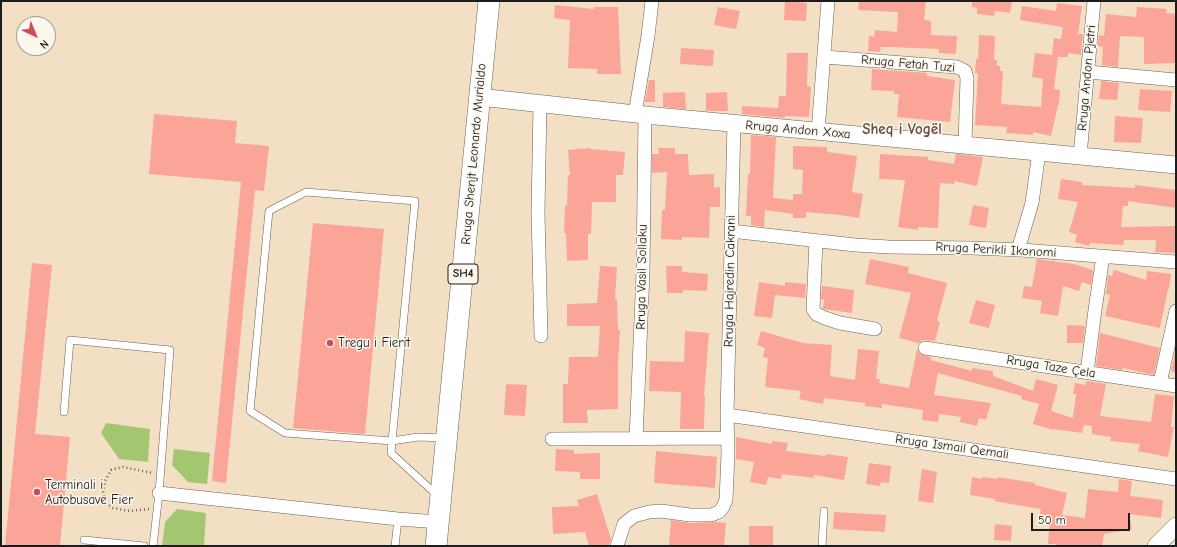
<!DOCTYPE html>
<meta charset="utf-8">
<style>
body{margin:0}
#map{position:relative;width:1177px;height:547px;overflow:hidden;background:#f3e0c4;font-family:"Comic Neue",sans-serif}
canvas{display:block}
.frame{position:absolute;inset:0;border:2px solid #1c1c1c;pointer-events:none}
.north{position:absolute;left:16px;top:16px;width:40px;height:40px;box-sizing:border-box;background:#fbf7ec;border:1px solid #a29f99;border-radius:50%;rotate:136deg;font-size:11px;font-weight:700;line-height:16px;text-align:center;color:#1c1c1c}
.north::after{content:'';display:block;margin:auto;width:14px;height:18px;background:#d1495b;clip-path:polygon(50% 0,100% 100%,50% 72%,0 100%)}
.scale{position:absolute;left:1031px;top:513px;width:99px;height:18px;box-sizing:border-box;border:2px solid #1c1c1c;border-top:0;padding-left:5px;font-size:12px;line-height:14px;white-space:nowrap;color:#1c1c1c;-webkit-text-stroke:3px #fbf7ec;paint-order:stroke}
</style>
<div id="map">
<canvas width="1177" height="547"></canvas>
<div class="frame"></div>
<div class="north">N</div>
<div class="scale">50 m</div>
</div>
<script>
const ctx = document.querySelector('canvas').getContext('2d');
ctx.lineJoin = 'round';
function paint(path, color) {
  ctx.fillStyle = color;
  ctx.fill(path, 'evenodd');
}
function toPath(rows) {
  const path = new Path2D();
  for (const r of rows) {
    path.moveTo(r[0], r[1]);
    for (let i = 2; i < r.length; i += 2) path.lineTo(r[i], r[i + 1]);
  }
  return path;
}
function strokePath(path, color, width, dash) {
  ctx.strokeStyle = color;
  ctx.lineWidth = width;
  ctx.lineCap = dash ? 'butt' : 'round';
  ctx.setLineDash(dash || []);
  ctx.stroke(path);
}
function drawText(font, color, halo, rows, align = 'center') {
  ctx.font = font + ' "Comic Neue",sans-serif';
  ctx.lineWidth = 3;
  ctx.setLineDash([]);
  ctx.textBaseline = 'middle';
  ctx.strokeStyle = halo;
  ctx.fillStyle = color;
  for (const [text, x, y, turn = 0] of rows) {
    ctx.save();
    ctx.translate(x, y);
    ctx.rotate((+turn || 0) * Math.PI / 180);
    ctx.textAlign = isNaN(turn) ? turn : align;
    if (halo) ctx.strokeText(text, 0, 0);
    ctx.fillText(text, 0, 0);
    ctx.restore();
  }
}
paint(toPath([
 [106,423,150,429,148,462,119,459,101,433],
 [174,449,210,453,207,484,188,482,172,465],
 [177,509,206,513,204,546,162,546,165,522]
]), '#a3c771');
paint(toPath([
 [785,1,807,3,806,21,784,20],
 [859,1,926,1,924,20,931,21,931,35,957,36,956,54,939,53,939,49,889,47,881,47,880,52,868,51,869,36,874,37,875,30,897,32,898,12,858,10],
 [972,1,1012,2,1010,13,995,11,994,16,977,14,977,8,972,7],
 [1057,3,1082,6,1078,34,1083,34,1081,55,1068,53,1068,57,1058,57,1054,89,1060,90,1059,105,1058,105,1051,136,1033,132,1033,135,1006,133,1007,127,975,125,978,73,975,73,976,59,978,59,979,35,995,36,994,60,997,60,997,66,1000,66,1000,71,1003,71,1001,104,1041,107,1043,79,1032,77,1035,53,1052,55,1054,38,1061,39,1063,27,1020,20,1022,6,1056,11],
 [555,5,594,9,594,7,618,7,621,74,597,74,597,69,568,68,570,20,554,18],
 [718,7,740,11,736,29,714,25],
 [1137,7,1167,9,1166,13,1176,14,1176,63,1144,64,1144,37,1120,36,1118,67,1102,65,1103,47,1098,46,1099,35,1104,36,1106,14,1136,17],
 [681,48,714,50,713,66,680,64],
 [787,53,808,53,807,86,811,87,809,117,785,116,785,118,742,114,742,106,778,108,779,96,786,96],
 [872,69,927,73,927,76,955,80,950,122,897,117,899,94,894,94,894,91,871,90],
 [649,80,655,80,655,102,645,102],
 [1101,81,1119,83,1117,100,1099,99],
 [1140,89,1172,91,1170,112,1138,110],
 [685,92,686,109,663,107,663,93],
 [727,92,728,111,706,111,706,93],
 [154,114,237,121,235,143,269,146,264,191,255,190,226,483,212,481,241,182,149,174],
 [1115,116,1143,118,1141,143,1114,142],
 [751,135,776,137,773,198,793,200,793,194,802,194,803,170,793,169,793,146,827,147,827,152,857,156,852,192,863,194,859,218,840,215,806,212,806,218,793,218,793,214,765,210,764,227,751,225,751,216,746,216,748,174,750,174],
 [590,148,590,149,625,152,623,175,616,175,616,202,592,202,591,234,588,234,588,260,567,261,566,233,564,233,565,206,567,206,568,175,570,175,568,150],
 [658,148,675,148,675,154,688,154,689,175,714,174,714,188,720,187,720,207,710,207,709,238,682,237,682,240,661,239,662,210,665,210,667,172,652,173,652,154,659,154],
 [880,154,928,157,928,160,954,164,956,154,983,157,977,186,954,181,954,184,940,183,938,228,918,227,918,230,898,227,905,180,879,179],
 [1061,179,1082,182,1082,185,1135,188,1135,185,1176,190,1176,208,1128,201,1128,206,1123,206,1121,227,1176,226,1176,253,1155,252,1156,240,1124,240,1123,245,1090,243,1089,246,1075,242,1077,235,1069,232,1078,202,1058,199],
 [973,205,989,208,986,228,969,225],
 [313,223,384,229,365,434,293,428],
 [870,259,909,267,908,273,947,283,937,321,940,322,935,341,922,340,918,344,918,343,899,338,911,293,865,284],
 [1037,259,1074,264,1093,270,1091,285,1082,282,1079,291,1063,286,1058,316,1040,313,1042,301,1022,298,1024,286,1032,287],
 [32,263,52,265,35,434,70,437,60,546,5,546],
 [600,266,617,267,615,299,617,299,618,330,620,330,618,364,618,409,587,410,588,423,563,423,563,384,568,384,569,357,598,357,600,326,567,326,567,304,597,303],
 [666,266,682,266,682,272,708,274,707,291,683,290,683,293,667,293],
 [1114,270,1146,280,1147,271,1171,274,1169,289,1168,289,1160,328,1105,316,1110,295,1106,294,1108,275,1112,276],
 [759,282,785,286,785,282,806,284,805,298,775,295,772,318,754,316],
 [822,286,854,290,852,313,823,309,824,300,821,299],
 [976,300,995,305,989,328,969,323],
 [1067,325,1085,326,1083,343,1067,343],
 [685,331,709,333,704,396,705,396,704,429,680,429,681,392,649,391,650,361,684,362],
 [761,331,803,343,832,345,830,376,855,380,858,349,879,351,876,379,880,379,879,383,909,388,917,349,920,354,931,357,931,360,972,371,972,368,993,371,993,376,1033,391,1036,379,1058,385,1051,411,1073,418,1076,394,1073,394,1075,383,1085,385,1087,381,1106,384,1100,416,1151,422,1155,394,1174,396,1171,427,1174,427,1168,457,1138,451,1140,444,1110,441,1111,437,1092,434,1092,426,1084,425,1082,433,1053,429,1053,430,1033,424,1039,404,1021,399,1022,396,938,373,934,395,991,403,986,420,979,418,977,426,960,422,961,417,939,414,938,422,922,420,923,410,882,404,882,408,865,406,865,403,824,398,823,404,799,399,801,391,765,387,768,358,763,357,765,348,757,345],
 [1100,333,1160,348,1154,375,1123,368,1122,370,1096,366],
 [1175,352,1176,352,1176,373,1171,371],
 [506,384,527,385,525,416,504,415],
 [736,437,772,444,772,441,788,443,786,451,825,456,826,454,848,457,844,480,814,475,814,478,782,474,781,479,768,477,766,485,750,482,754,462,736,459],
 [556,449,574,450,574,454,600,453,600,479,580,479,580,472,555,471],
 [656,451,717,457,715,488,654,483],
 [869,463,891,466,889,483,881,482,880,486,866,484],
 [922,469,937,472,933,503,918,501],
 [972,477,982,479,982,477,998,479,998,477,1035,483,1035,485,1067,493,1062,515,1085,518,1088,489,1118,492,1119,479,1132,481,1130,496,1163,500,1161,518,1129,514,1132,529,1104,534,1102,546,1056,546,1056,544,1048,544,1050,518,1039,516,1041,509,994,501,995,499,970,495],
 [597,494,611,539,609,545,589,546,585,532,553,534,552,507,579,506,577,500],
 [834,512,886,515,885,532,833,529],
 [671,520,690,523,715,522,726,523,724,546,683,546,669,545],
 [995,524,1012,526,1011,541,994,540],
 [749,526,773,526,773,545,749,545]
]), '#faa597');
const service = toPath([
 [64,412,70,340,170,350,159,493,153,546],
 [438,496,391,453,392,441,415,201,306,192,269,211,250,411,285,433,392,441,418,437,444,438],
 [84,540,144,546],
 [395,546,398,519],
 [822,546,824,511]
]);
const minor = toPath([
 [824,57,957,67,965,71,967,78,965,145],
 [1088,72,1176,80],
 [540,104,538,212,541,336],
 [635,114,648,36,652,1],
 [818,132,828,1],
 [1080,156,1094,1],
 [731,231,855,245,889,247,972,248,1022,250,1176,262],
 [816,241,813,309,816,314,825,318,840,323,875,329],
 [1018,250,1032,203,1039,152],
 [925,348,1176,386],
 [1087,372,1095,310,1103,256],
 [1160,383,1176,311],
 [727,415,1176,479],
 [552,439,728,438],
 [636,439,643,272,645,115],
 [159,493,398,519,439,522],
 [617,546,624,524,634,516,649,512,661,511,690,515,711,515,719,512,723,507,726,500,728,454,727,415,734,123]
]);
const tertiary = toPath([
 [479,97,645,115,1176,165],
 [1156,546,1176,526]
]);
const primary = toPath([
 [436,546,489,1]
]);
strokePath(service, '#676157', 8);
strokePath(minor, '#676157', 14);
strokePath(tertiary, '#676157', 18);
strokePath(primary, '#676157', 22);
strokePath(toPath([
 [149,509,130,511,113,508,106,503,104,497,103,491,105,481,111,470,123,467,152,473]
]), '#676157', 2.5, [1, 3]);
strokePath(service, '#fff', 7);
strokePath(minor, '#fff', 13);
strokePath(tertiary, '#fff', 17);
strokePath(primary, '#fff', 21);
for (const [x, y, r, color] of [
 [330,343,4,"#d1495b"],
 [37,492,4,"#d1495b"]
]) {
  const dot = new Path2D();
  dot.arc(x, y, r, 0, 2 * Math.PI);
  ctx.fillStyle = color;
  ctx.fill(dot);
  strokePath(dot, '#fbf7ec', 1.5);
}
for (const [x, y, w] of [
 [463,274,30]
]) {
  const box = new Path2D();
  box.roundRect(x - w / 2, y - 10, w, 20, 3);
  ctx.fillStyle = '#fbf7ec';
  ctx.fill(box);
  strokePath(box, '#1c1c1c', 1);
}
drawText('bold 12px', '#1c1c1c', null, [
 ["SH4",463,274]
]);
drawText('13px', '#1c1c1c', '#fbf7ec', [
 ["Rruga Fetah Tuzi",908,64,5],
 ["Rruga Andon Pjetri",1087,78,-85],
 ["Rruga Andon Xoxa",798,130,5],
 ["Rruga Shenjt Leonardo Murialdo",474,154,-85],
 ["Rruga Perikli Ikonomi",996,250,3],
 ["Rruga Vasil Sollaku",642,277,-89],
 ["Rruga Hajredin Cakrani",730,281,-89],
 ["Rruga Taze Çela",1051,367,9],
 ["Rruga Ismail Qemali",952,447,8]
]);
drawText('13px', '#1c1c1c', '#fbf7ec', [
 ["Tregu i Fierit",338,343],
 ["Terminali i",45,485],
 ["Autobusave Fier",45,500]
], 'left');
drawText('bold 15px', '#6a4c47', '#fbf7ec', [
 ["Sheq i Vogël",902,130]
]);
</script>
